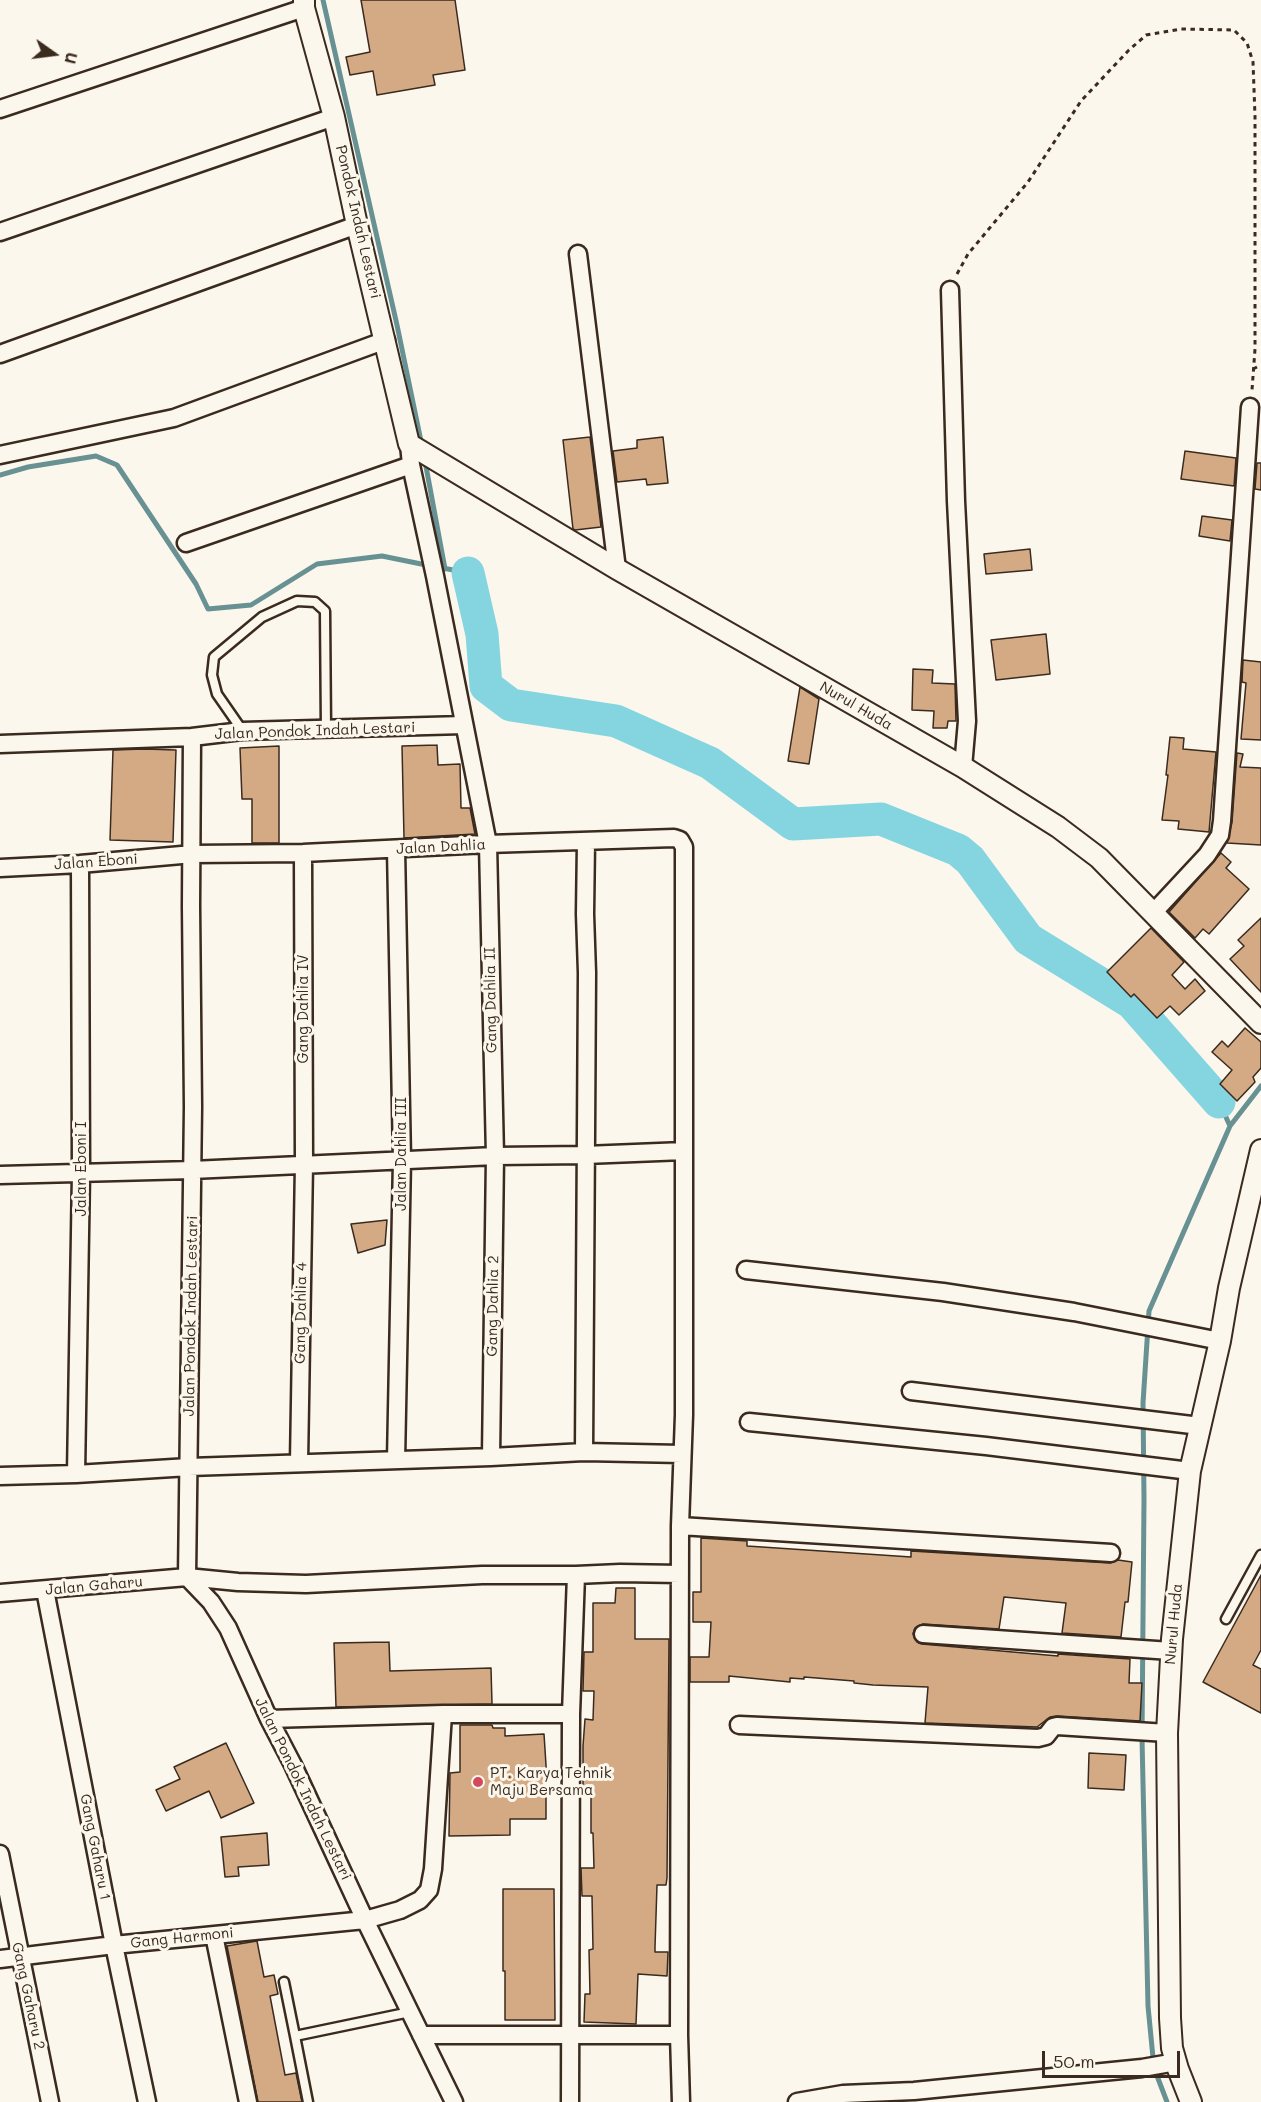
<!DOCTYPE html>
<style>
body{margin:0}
#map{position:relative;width:1261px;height:2102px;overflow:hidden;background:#fbf7ec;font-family:Mali,sans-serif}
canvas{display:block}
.north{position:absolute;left:24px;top:24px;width:60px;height:60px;-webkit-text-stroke:4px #fbf7ec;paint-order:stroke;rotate:104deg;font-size:16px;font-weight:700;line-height:24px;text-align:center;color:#3b2a1e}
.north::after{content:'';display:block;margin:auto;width:21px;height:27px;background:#3b2a1e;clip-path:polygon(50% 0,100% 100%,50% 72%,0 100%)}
.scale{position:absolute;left:1042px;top:2051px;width:138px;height:27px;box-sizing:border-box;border:3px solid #3b2a1e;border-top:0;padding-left:8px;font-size:18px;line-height:21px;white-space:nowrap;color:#3b2a1e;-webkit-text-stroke:4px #fbf7ec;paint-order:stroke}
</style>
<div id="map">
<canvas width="1261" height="2102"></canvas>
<div class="north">U</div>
<div class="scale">50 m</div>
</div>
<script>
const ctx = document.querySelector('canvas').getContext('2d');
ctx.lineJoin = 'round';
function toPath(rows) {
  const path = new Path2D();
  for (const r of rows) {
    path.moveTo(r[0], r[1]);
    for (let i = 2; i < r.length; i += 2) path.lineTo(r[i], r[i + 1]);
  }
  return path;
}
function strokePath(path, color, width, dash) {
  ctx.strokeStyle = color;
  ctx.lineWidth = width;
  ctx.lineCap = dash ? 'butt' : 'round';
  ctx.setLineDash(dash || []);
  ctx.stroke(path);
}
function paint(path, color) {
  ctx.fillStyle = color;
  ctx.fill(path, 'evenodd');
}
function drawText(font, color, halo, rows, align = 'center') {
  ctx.font = font + ' Mali,sans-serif';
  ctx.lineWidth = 6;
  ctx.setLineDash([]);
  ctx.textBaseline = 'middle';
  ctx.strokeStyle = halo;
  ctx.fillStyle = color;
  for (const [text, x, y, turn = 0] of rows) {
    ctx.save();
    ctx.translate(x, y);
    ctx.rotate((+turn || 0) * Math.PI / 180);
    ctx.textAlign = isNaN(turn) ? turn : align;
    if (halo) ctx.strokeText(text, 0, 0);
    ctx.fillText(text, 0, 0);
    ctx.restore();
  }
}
strokePath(toPath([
 [323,0,397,325,422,446],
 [425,461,445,569],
 [0,475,28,467,96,456,117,465,196,584,208,609,251,605,317,564,382,556,431,566],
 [443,568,468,573],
 [1230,1126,1261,1086],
 [1167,2102,1154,2068,1148,2006,1142,1738,1144,1499,1143,1403,1149,1311,1230,1126,1219,1102]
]), '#679192', 5);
strokePath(toPath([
 [468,573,482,634,486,686,511,705,616,721,710,763,793,824,881,819,958,850,970,860,1028,939,1132,1003,1219,1102]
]), '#85d5e0', 33);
const building = toPath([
 [361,0,455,0,465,70,433,75,435,85,377,95,373,71,350,75,346,57,370,52,361,0],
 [590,437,601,527,575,530,573,529,563,440,590,437],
 [663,437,668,483,647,485,646,479,617,482,613,451,637,448,637,440,663,437],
 [1185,451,1236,458,1234,486,1181,479,1185,451],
 [1257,463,1261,463,1261,490,1255,489,1257,463],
 [1202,516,1232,520,1230,541,1199,536,1202,516],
 [1030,549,1032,570,986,574,984,554,1030,549],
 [1046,634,1050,674,996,680,991,640,1046,634],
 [1243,660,1261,662,1261,740,1241,739,1246,683,1242,682,1243,660],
 [913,669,933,670,932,683,955,684,956,721,948,721,947,728,933,728,934,711,912,710,913,669],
 [800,687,819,699,809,764,788,761,800,687],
 [1170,737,1184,738,1183,749,1216,752,1209,832,1178,829,1179,821,1162,820,1168,775,1166,775,1170,737],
 [437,745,438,765,460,764,461,808,470,808,475,834,404,838,402,746,437,745],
 [279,746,279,843,252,843,252,799,242,799,240,748,279,746],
 [144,749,176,750,173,842,110,840,113,750,144,749],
 [1237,753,1243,754,1240,767,1261,768,1261,845,1227,843,1232,822,1237,753],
 [1221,853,1231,862,1226,868,1249,889,1209,934,1203,929,1195,938,1169,912,1221,853],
 [1261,918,1261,992,1230,959,1244,946,1238,940,1261,918],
 [1151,928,1184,962,1172,975,1185,989,1195,979,1205,991,1179,1015,1170,1006,1157,1018,1134,994,1131,997,1107,972,1151,928],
 [1245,1028,1261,1042,1261,1068,1253,1077,1255,1082,1237,1101,1220,1084,1232,1070,1212,1052,1222,1041,1228,1047,1245,1028],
 [387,1220,385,1245,358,1253,351,1224,387,1220],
 [701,1538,747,1541,747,1546,911,1557,911,1551,1110,1563,1118,1560,1132,1562,1128,1602,1125,1602,1121,1637,1062,1633,1066,1603,1004,1597,999,1629,923,1624,915,1628,913,1634,917,1642,922,1644,1058,1656,1058,1654,1130,1659,1129,1683,1142,1683,1140,1721,1057,1716,1050,1717,1037,1727,925,1723,928,1687,873,1685,854,1683,854,1681,804,1677,804,1679,790,1678,790,1682,729,1676,729,1682,690,1682,690,1657,709,1657,711,1622,693,1622,693,1592,701,1592,701,1538],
 [1261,1575,1261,1650,1253,1665,1261,1669,1261,1713,1203,1682,1261,1575],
 [616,1588,635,1588,635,1639,669,1639,667,1878,666,1885,657,1885,655,1947,655,1952,668,1952,667,1976,638,1974,636,2024,584,2022,585,1994,590,1994,589,1950,593,1949,592,1896,582,1896,581,1868,594,1868,593,1833,591,1833,591,1795,583,1795,583,1746,585,1719,593,1720,594,1691,583,1691,584,1652,593,1652,593,1603,615,1603,616,1588],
 [389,1642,390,1671,491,1668,492,1704,336,1707,334,1643,389,1642],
 [460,1725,492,1725,493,1728,505,1728,505,1736,544,1734,546,1765,546,1819,510,1819,510,1835,449,1836,450,1773,460,1772,460,1725],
 [226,1743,254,1803,221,1818,209,1791,166,1811,156,1790,180,1779,174,1767,226,1743],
 [1089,1753,1126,1755,1124,1790,1088,1788,1089,1753],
 [267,1833,269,1865,238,1867,239,1876,225,1877,221,1837,267,1833],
 [503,1889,554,1889,555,2020,505,2020,505,1971,503,1971,503,1889],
 [257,1941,264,1977,274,1975,278,1994,270,1996,285,2075,296,2073,302,2102,258,2102,227,1946,257,1941]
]);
paint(building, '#d4aa85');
strokePath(building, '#3b2a1e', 1.5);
const service = toPath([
 [242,730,217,694,212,675,214,657,262,617,297,601,315,602,325,611,326,730],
 [1226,1619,1261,1555],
 [284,1982,295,2036,410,2012],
 [295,2036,308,2102]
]);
const minor = toPath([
 [0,109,304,8],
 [0,232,334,117],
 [578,254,617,569],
 [950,290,956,501,967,721,963,767],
 [0,354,357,225],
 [409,444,411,465,435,576,488,844,495,1156,491,1457],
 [0,455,174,418,386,340],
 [186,543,411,465],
 [0,744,192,737],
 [0,868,80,864,193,854,303,853,488,844,674,838,680,840,684,847,684,1415,680,1526,679,2035,681,2102],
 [1153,913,1207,855,1220,835,1222,821,1250,407],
 [0,1175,192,1170,495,1156,585,1155,684,1151],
 [746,1270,943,1292,1074,1312,1220,1341],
 [911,1391,1200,1426],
 [749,1422,986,1446,1190,1471],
 [584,1452,587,973,585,914,586,842],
 [396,1460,402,1160,396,849],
 [299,1462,304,1164,303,853],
 [76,1474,81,1173,80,864],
 [0,1476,76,1474,189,1467,491,1457,584,1452,682,1454],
 [680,1526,1111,1553],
 [45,1590,114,1945,147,2102],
 [0,1593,187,1577,238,1582,306,1584,482,1575,576,1575],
 [923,1634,1171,1651],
 [269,1719,443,1714,571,1714],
 [739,1725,1038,1738,1046,1736,1053,1727,1057,1726,1167,1733],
 [0,1854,50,2102],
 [214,1935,248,2102],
 [0,1959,114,1945,365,1920,400,1910,420,1900,429,1890,433,1869,443,1714],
 [421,2035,679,2035],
 [454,2102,365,1920,293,1765,269,1719,228,1628,211,1602,187,1577,193,1107,191,906,192,737,242,731,464,725],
 [570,2102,571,1714,576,1575,620,1573,680,1574],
 [797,2102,843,2094,914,2091,1142,2068,1176,2062]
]);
const tertiary = toPath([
 [304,0,304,8,334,117,357,225,409,444,617,569,963,767,1058,827,1099,858,1261,1023],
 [1191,2102,1178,2069,1172,2048,1170,2018,1167,1733,1172,1639,1190,1471,1220,1341,1229,1288,1261,1150]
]);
strokePath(service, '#3b2a1e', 13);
strokePath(minor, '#3b2a1e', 21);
strokePath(tertiary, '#3b2a1e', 24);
strokePath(toPath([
 [957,274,968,254,1028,182,1081,101,1128,51,1146,35,1181,29,1234,30,1247,43,1253,62,1255,116,1255,349,1252,390],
 [1253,369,1261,365]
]), '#3b2a1e', 3, [4.5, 4.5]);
strokePath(service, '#fbf7ec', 8);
strokePath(minor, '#fbf7ec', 16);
strokePath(tertiary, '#fbf7ec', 20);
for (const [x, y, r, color] of [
 [478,1782,6,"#d1495b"]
]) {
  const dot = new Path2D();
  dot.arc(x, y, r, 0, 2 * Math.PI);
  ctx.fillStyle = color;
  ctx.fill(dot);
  strokePath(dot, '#fbf7ec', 2);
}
drawText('15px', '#3b2a1e', '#fbf7ec', [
 ["Pondok Indah Lestari",358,222,77],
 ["Nurul Huda",856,706,30],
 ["Jalan Pondok Indah Lestari",315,731,-2],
 ["Jalan Dahlia",441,847,-3],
 ["Jalan Eboni",96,862,-4],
 ["Gang Dahlia II",491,1000,-91],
 ["Gang Dahlia IV",303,1009,-90],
 ["Jalan Dahlia III",401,1154,-90],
 ["Jalan Eboni I",81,1169,-90],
 ["Gang Dahlia 2",493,1306,-89],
 ["Gang Dahlia 4",301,1313,-89],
 ["Jalan Pondok Indah Lestari",191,1316,-89],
 ["Jalan Gaharu",94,1586,-5],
 ["Nurul Huda",1174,1624,-85],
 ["Jalan Pondok Indah Lestari",303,1789,64],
 ["Gang Gaharu 1",95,1847,79],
 ["Gang Harmoni",182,1938,-6],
 ["Gang Gaharu 2",28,1996,78]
]);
drawText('15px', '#3b2a1e', '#fbf7ec', [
 ["PT. Karya Tehnik",490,1773],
 ["Maju Bersama",490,1790]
], 'left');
</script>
